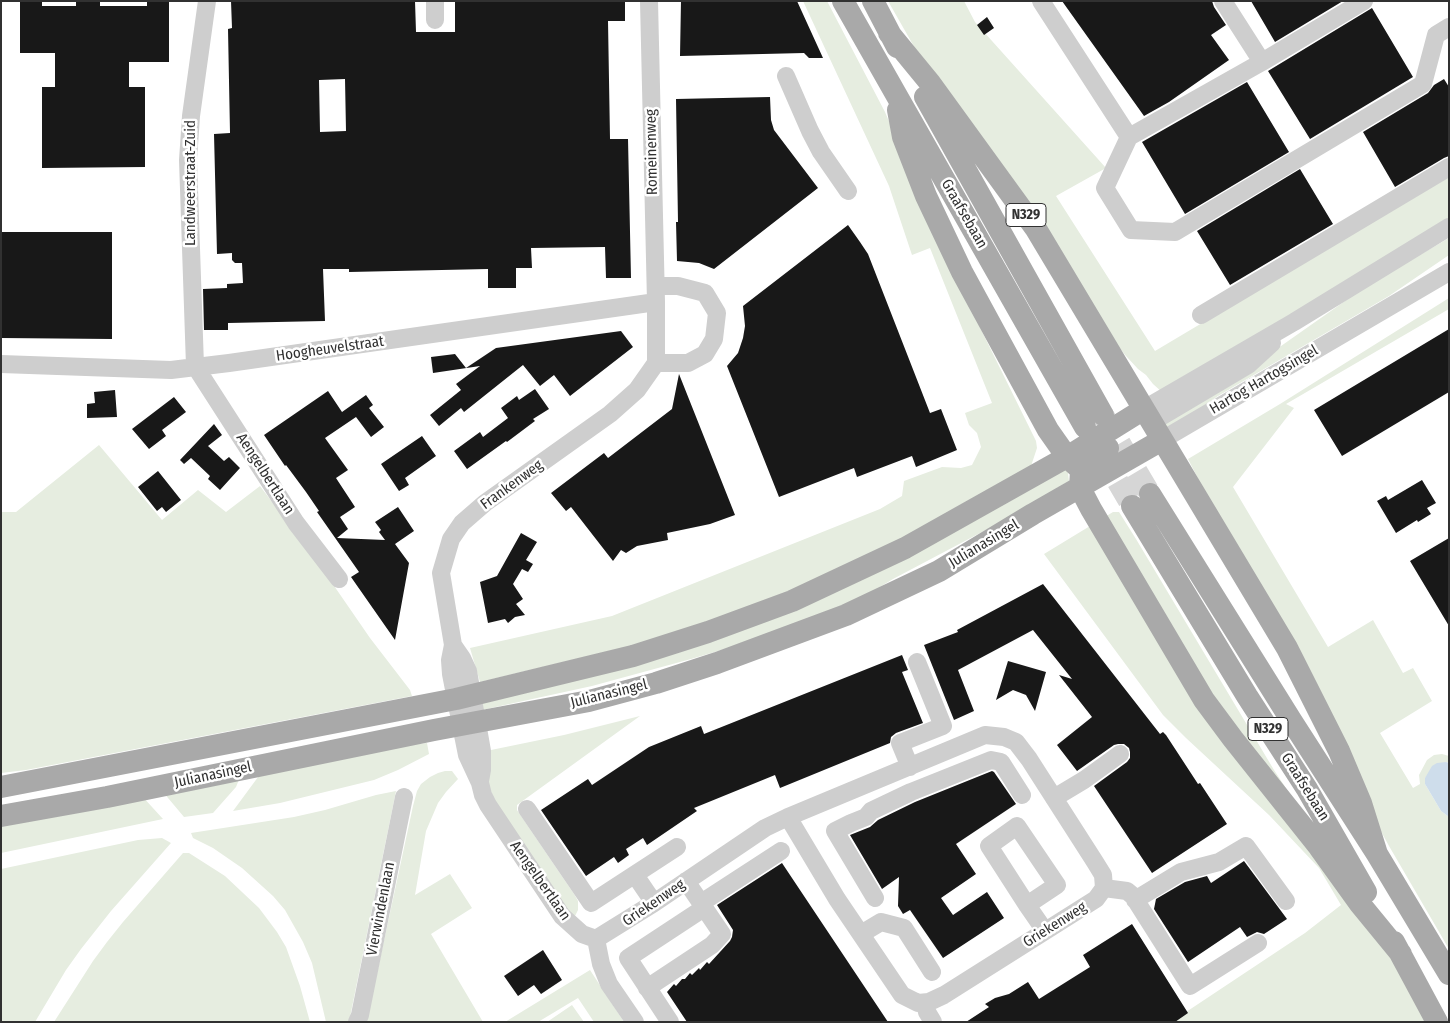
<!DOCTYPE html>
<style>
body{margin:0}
#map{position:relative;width:1450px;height:1023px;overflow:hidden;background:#fff;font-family:"Fira Sans Condensed",sans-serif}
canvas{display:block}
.frame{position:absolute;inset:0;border:2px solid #313131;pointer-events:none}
</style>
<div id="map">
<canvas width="1450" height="1023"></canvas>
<div class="frame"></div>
</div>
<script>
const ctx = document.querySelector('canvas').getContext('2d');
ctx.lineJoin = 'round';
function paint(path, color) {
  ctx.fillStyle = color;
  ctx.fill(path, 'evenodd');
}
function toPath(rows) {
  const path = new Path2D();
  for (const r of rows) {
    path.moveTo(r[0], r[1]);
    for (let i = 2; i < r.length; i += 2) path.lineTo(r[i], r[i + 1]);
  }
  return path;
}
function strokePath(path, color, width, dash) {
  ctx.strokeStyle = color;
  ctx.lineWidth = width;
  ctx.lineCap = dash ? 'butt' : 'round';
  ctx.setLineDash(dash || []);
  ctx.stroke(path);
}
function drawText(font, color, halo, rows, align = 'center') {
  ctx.font = font + ' "Fira Sans Condensed",sans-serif';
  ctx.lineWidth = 5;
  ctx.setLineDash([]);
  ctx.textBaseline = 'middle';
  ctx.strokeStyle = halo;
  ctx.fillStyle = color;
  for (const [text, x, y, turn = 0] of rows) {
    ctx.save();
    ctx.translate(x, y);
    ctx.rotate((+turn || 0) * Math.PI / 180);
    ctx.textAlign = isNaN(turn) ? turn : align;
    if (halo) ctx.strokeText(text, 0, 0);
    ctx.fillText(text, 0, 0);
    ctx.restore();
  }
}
paint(toPath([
 [803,1,827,1,885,112,960,287,1036,441,1037,448,1031,466,963,508,810,585,655,640,480,682,470,648,612,616,880,509,902,496,904,481,942,467,961,468,972,465,981,447,977,433,969,425,965,413,992,403,930,248,912,255,889,186],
 [888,1,964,1,975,22,1106,168,1056,196,1155,351,1449,176,1449,218,1163,393,1153,384,1146,375,1138,369,1126,356,1095,318,928,71],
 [1449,238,1449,255,1389,296,1218,396,1164,433,1159,427,1197,405,1365,287],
 [1449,298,1449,309,1286,404,1294,408,1233,487,1328,647,1373,620,1403,673,1413,668,1432,701,1380,733,1413,788,1420,784,1419,775,1427,760,1434,755,1442,754,1449,756,1449,763,1446,762,1425,778,1425,784,1441,811,1449,817,1449,949,1389,846,1360,793,1188,459,1280,404],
 [99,445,162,520,198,490,226,512,260,486,319,564,370,638,410,690,412,696,26,770,1,773,1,512,16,512],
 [1067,466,1069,481,999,523,893,579,844,609,762,638,691,659,592,686,482,710,480,699,609,672],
 [1113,512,1119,512,1136,539,1274,770,1327,850,1376,928,1426,1022,1171,1022,1305,933,1341,905,1319,868,1269,815,1186,738,1163,715,1044,554],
 [640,716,517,805,517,810,574,894,578,901,578,910,575,916,569,913,499,813,487,780,491,750,564,735],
 [427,743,429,754,398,770,374,780,280,803,233,811,261,773,417,744],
 [445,771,452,771,458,779,446,792,438,803,426,831,415,895,450,874,472,908,431,934,483,1022,366,1022,373,992,413,806,417,791,421,784,430,777,438,773],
 [240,777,236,787,213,813,184,817,163,792],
 [396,791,350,1017,349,1022,326,1022,312,963,303,942,285,910,273,896,242,868,213,848,193,838,191,833,294,817,325,810,376,795],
 [142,796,163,819,1,853,1,823],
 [162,838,171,843,111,911,81,949,66,970,35,1022,1,1022,1,869,138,840],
 [183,853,189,853,225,876,259,908,277,932,286,947,300,986,310,1022,54,1022,93,961,107,942,123,922],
 [590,970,624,1022,594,1022,578,998,538,1022,505,1022],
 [572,1005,584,1022,547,1022]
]), '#e6ede0');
paint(toPath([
 [1446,762,1449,763,1449,817,1441,811,1425,784,1425,778,1432,766,1437,763]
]), '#ceddeb');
paint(toPath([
 [20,1,42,1,42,6,76,6,76,1,100,1,100,6,147,6,147,1,169,1,169,62,129,62,129,87,145,87,145,167,42,168,42,87,55,87,55,53,20,53],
 [231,1,415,1,416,32,455,32,455,1,625,1,625,21,608,21,610,139,628,139,631,278,606,278,605,247,531,248,532,268,516,268,516,288,488,288,488,269,349,272,349,269,323,269,325,321,228,323,228,330,204,330,203,289,227,288,227,284,243,283,242,263,235,263,232,260,232,253,217,254,214,134,230,133,228,29,232,28],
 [345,79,346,131,320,132,319,80],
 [681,1,797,1,823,58,809,58,804,53,680,56],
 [1062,1,1212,1,1214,7,1226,25,1211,35,1229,60,1169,102,1144,116],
 [1251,1,1343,1,1275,42],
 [1372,8,1413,77,1310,139,1268,71],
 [987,17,994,28,984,35,977,25],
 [1444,79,1449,87,1449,156,1444,158,1395,187,1363,132,1428,93,1434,85],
 [1247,82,1289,152,1185,214,1142,142],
 [770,97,771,120,774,130,818,188,714,269,699,263,677,261,676,222,678,222,676,99],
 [1300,169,1333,224,1230,285,1197,231],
 [848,225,860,242,868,254,930,413,941,409,957,450,916,467,912,456,857,477,854,468,779,497,727,366,738,353,743,338,745,326,743,306],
 [1,232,112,232,112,339,1,338],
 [1449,329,1449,392,1342,456,1314,410],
 [621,331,633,347,570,396,554,375,540,386,523,365,464,412,461,408,439,426,430,415,461,390,456,384,480,366,433,373,431,357,455,354,466,368,496,348],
 [679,374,735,515,710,524,667,533,668,540,637,546,626,553,621,550,613,561,571,507,566,511,551,493,604,453,608,458,672,409],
 [535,389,549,409,533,419,535,421,507,442,506,441,467,469,454,451,480,432,483,437,508,418,501,408,517,396,519,400],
 [115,390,117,417,87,418,87,404,95,403,94,392],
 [328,391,342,412,366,395,373,405,369,408,384,427,371,437,356,417,325,438,348,470,336,478,355,507,340,517,348,529,337,538,385,540,379,532,381,530,375,522,398,507,414,531,395,544,409,563,395,640,351,577,359,572,317,512,319,511,306,492,286,465,285,466,264,435],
 [174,397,186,412,162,430,166,436,149,449,132,429],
 [214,424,222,435,208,446,224,461,229,457,240,468,220,490,208,479,210,476,191,458,184,464,180,460],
 [422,436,436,456,405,478,409,485,399,491,381,464],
 [158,471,181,500,166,512,162,507,157,511,138,487],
 [1422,480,1436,503,1427,508,1431,514,1418,522,1417,520,1396,533,1377,501,1386,496,1388,500],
 [521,533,537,542,526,560,533,564,528,572,522,569,513,584,523,599,516,604,525,615,515,617,508,623,505,619,488,623,480,582,497,576],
 [1449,538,1449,626,1410,561],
 [1043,584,1160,734,1163,732,1166,735,1198,784,1200,783,1227,824,1152,873,1094,786,1127,762,1130,758,1130,752,1129,748,1124,744,1118,744,1114,745,1077,771,1057,745,1092,717,1059,675,1072,679,1033,630,958,670,974,711,954,720,924,645,958,632,957,630],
 [902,655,908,670,902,672,923,723,896,733,891,737,890,743,780,788,775,775,694,808,697,811,647,845,643,838,626,849,629,855,618,863,614,857,586,876,541,810,588,779,592,785,649,747,701,726,704,734],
 [1008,661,1046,672,1035,711,1026,695,1013,690,996,700],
 [992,771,994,772,1016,804,956,844,976,874,941,898,953,915,987,892,1004,918,943,958,910,910,903,914,898,906,899,877,882,889,850,835,870,827,878,820,915,802],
 [1244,861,1287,919,1264,934,1257,932,1247,937,1240,927,1188,962,1154,909,1156,899,1185,882,1207,876,1211,883],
 [782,863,888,1022,687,1022,667,992,674,984,676,986,682,979,685,979,690,973,692,975,699,968,700,970,707,962,709,964,730,941,732,937,733,930,717,905],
 [1132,924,1188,1013,1175,1022,966,1022,989,1007,985,1004,995,998,1009,994,1028,982,1039,999,1090,967,1083,955],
 [543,950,562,980,541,994,534,985,518,996,504,976]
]), '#181818');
strokePath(toPath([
 [1103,415,1150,494],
 [1101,453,1132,506]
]), '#d6d6d6', 22, [22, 11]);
strokePath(toPath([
 [207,1,191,116,188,160,195,366,296,523,339,579],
 [435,1,435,20],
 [1041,1,1129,137,1105,188,1131,230,1175,232,1423,84,1436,35,1449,27],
 [1223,1,1262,62,1364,1],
 [786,76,810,131,821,152,848,191],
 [1129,137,1262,62],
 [656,286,678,286,705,293,717,313,714,339,705,354,688,363,656,363],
 [1201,315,1449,167],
 [1,364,171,370,229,363,656,302],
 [1144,409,1294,322,1449,227],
 [1152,422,1248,365,1272,343],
 [1162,440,1449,272],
 [453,645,462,658,468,671,482,751,482,770,480,781],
 [910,767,900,743,943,726,917,662],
 [1054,798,1084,780,1120,754],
 [527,809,591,903,677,847],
 [635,875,654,903],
 [1104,888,1127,891,1133,896,1190,986,1258,943],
 [875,898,835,831,851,823,866,817,871,811,911,792,991,760,1001,762,1022,795],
 [1135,900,1181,872,1219,862,1246,846,1286,901],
 [701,903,781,851],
 [1027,905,1057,885,1017,826,989,846,1027,905,1045,931],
 [861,934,881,922,904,928,932,972],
 [596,939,654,903,765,828,788,817,985,735,1004,737,1016,742,1029,759,1095,862,1103,875,1104,888,1096,899,944,995,929,1002,918,1003,902,995,837,899,788,817],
 [596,939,582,934,562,916,488,805,483,795,480,783,467,755,461,725,451,674,450,660,453,645,441,573,451,539,462,523,485,503,610,414,637,390,656,363,656,302,649,1],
 [596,939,601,964,609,984,635,1022],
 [647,988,712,945,722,934,686,881],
 [925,1003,927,1012,933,1022],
 [357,1022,360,1015,404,797],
 [670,1022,628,958,704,908]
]), '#cecece', 18);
strokePath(toPath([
 [843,1,1085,427],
 [873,1,897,47],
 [889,33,930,83,1036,229,1287,648,1339,751,1361,803,1377,854],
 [925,97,1103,415],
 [898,110,903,137,926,196,962,272,1048,430,1067,457,1078,467],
 [1108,448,1087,460,1081,470,1080,488,1091,509,1204,700,1233,739,1319,847,1360,904,1401,954],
 [1150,494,1291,720,1377,854,1449,974],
 [1132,506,1247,696,1307,789,1366,892],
 [1,787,456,699,633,656,708,632,792,601,905,548,1067,457,1144,409],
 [1,816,107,797,434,730,589,701,656,683,717,663,846,615,939,571,1033,514,1162,440],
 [1394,942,1437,1022]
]), '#a9a9a9', 22);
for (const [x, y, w] of [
 [1026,215,40],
 [1268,729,40]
]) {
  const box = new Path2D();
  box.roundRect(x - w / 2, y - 11.5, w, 23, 4);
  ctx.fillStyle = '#fff';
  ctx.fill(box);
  strokePath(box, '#313131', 1);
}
drawText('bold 14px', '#313131', null, [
 ["N329",1026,215],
 ["N329",1268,729]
]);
drawText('15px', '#313131', '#fff', [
 ["Romeinenweg",652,152,-91],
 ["Landweerstraat-Zuid",191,183,-90],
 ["Graafsebaan",964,214,60],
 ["Hoogheuvelstraat",330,349,-8],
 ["Hartog Hartogsingel",1264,380,-30],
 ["Aengelbertlaan",265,474,57],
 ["Frankenweg",512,485,-36],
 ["Julianasingel",984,544,-31],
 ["Julianasingel",609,694,-14],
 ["Julianasingel",213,775,-12],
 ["Graafsebaan",1305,787,58],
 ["Aengelbertlaan",540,881,55],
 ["Griekenweg",654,903,-34],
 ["Vierwindenlaan",381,909,-79],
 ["Griekenweg",1055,925,-32]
]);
</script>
